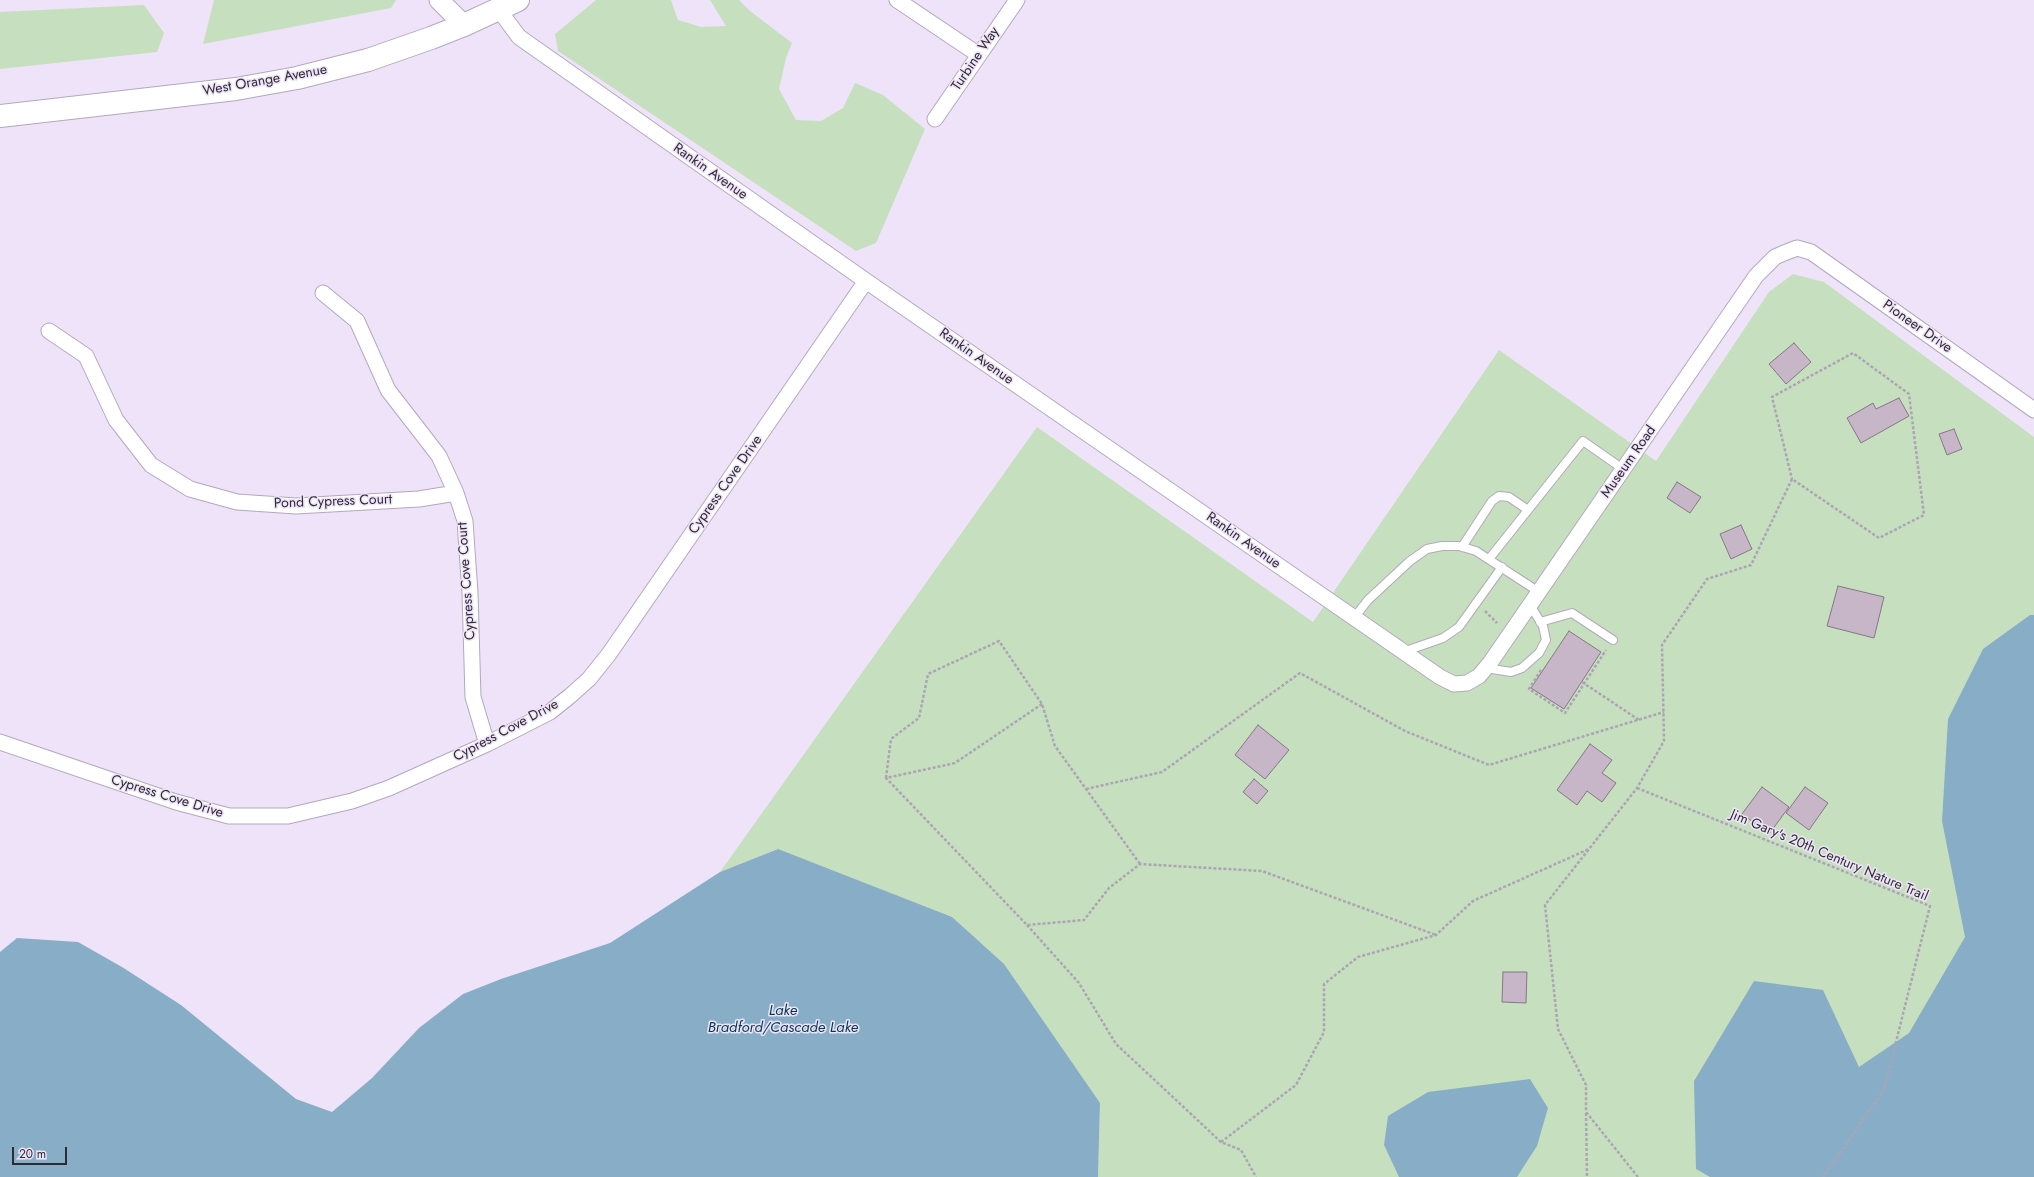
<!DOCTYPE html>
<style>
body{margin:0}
#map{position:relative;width:2034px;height:1177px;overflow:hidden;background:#eee3f8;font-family:Jost,sans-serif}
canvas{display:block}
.scale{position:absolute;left:12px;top:1147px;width:55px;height:18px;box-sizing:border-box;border:2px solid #2f2b32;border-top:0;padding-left:5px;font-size:12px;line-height:14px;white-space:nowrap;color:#2f2b32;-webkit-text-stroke:3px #eee3f8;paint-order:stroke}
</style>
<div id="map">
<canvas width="2034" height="1177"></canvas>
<div class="scale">20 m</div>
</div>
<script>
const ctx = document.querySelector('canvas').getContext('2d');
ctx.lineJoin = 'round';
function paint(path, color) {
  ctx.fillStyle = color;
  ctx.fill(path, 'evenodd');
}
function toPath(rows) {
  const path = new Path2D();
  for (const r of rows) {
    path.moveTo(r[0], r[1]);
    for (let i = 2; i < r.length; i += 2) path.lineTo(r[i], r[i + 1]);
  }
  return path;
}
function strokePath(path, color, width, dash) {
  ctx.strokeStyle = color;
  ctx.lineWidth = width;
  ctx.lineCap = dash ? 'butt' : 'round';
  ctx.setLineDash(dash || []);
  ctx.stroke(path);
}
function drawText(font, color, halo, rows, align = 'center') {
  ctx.font = font + ' Jost,sans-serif';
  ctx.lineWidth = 3;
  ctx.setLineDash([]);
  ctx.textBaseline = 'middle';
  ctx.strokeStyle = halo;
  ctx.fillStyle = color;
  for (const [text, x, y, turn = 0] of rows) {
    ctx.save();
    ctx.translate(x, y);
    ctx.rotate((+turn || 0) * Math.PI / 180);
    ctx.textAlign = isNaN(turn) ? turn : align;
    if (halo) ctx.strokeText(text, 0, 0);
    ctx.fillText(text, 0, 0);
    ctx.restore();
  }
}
paint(toPath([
 [214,0,396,0,391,8,203,44],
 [596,0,671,0,678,20,701,27,726,26,710,0,739,0,750,11,792,43,786,58,779,89,796,120,821,121,843,108,855,83,883,95,925,129,876,243,856,251,558,51,555,34],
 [144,5,164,33,157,52,0,69,0,12],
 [1793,274,1824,282,2034,437,2034,1177,1098,1177,1100,1103,778,849,720,872,1037,427,1313,622,1499,350,1656,461,1769,292]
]), '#c6e0bf');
paint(toPath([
 [2030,615,2034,615,2034,1177,1710,1177,1696,1169,1694,1081,1754,981,1823,990,1859,1067,1909,1033,1965,937,1942,821,1948,719,1983,649],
 [778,849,952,917,1004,964,1100,1103,1098,1177,0,1177,0,952,17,938,78,942,122,967,181,1005,296,1099,332,1112,372,1078,419,1028,463,994,501,979,610,943,720,872],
 [1530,1079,1548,1108,1537,1146,1517,1177,1399,1177,1384,1145,1388,1116,1428,1092]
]), '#88aec7');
const building = toPath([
 [1794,343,1811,362,1786,384,1769,364,1794,343],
 [1899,398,1909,416,1861,443,1847,418,1873,403,1876,409,1899,398],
 [1954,429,1962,449,1947,455,1939,434,1954,429],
 [1677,482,1701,497,1690,513,1667,498,1677,482],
 [1741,525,1752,549,1731,559,1720,534,1741,525],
 [1838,586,1884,597,1874,638,1827,626,1838,586],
 [1569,631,1601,652,1564,709,1531,688,1569,631],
 [1258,725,1289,750,1265,779,1235,755,1258,725],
 [1590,744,1612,760,1602,773,1616,783,1602,802,1587,791,1577,805,1557,790,1590,744],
 [1254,779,1268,791,1257,804,1243,792,1254,779],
 [1762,787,1789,807,1769,834,1742,814,1762,787],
 [1805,787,1828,803,1809,830,1786,813,1805,787],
 [1503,972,1527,972,1526,1003,1502,1002,1503,972]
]);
paint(building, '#c6b6c7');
strokePath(building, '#867786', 1);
const service = toPath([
 [1462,547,1492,501,1499,496,1509,497,1528,510],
 [1489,559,1583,441,1623,469],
 [1354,618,1368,600,1410,561,1427,549,1442,546,1459,546,1476,551,1539,592],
 [1540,622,1572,613,1613,640],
 [1403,652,1443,638,1459,627,1502,567],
 [1486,668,1511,672,1522,668,1539,653,1546,640,1543,626,1530,605]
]);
const minor = toPath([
 [897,0,979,55],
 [499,10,519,37,866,281,1440,677,1454,684,1467,683,1479,676,1490,663,1756,276,1775,257,1784,253,1797,248,1811,252,2034,410],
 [935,119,1017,0],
 [323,293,357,321,388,390,439,456,456,493,465,521,470,593,473,697,487,744],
 [49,331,86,356,116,420,151,465,190,489,237,502,296,506,419,499,456,493],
 [0,742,176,802,229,816,288,816,352,801,389,788,487,744,550,712,570,696,589,679,609,654,866,281]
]);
const tertiary = toPath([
 [439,0,464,25]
]);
const secondary = toPath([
 [0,116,236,89,297,78,368,60,431,38,464,25,518,0]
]);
strokePath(service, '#b3a8bc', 10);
strokePath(minor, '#b3a8bc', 17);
strokePath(tertiary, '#b3a8bc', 21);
strokePath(secondary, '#b3a8bc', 24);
strokePath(toPath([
 [1485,611,1497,623],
 [1541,670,1529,689,1565,713,1606,650],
 [1582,682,1639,720],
 [1042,704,955,763,886,778,1027,925,1084,920,1109,888,1140,864,1262,871,1436,935],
 [886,778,891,739,919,718,928,674,999,641,1042,704,1055,746,1140,864],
 [1637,788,1930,906,1884,1090,1823,1177],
 [1086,789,1162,772,1300,673,1405,731,1489,765,1664,712],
 [1027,925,1079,983,1116,1044,1221,1142,1241,1150,1256,1177],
 [1586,1113,1587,1177],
 [1221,1142,1296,1085,1324,1032,1324,984,1358,957,1436,935,1473,901,1589,849],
 [1638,1177,1586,1112,1586,1085,1558,1029,1545,905,1637,788,1664,741,1662,645,1707,579,1751,565,1792,479,1879,538,1924,515,1909,394,1853,353,1772,397,1792,479]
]), '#aca4b4', 2.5, [3, 2]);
strokePath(service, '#fff', 8);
strokePath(minor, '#fff', 15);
strokePath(tertiary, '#fff', 19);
strokePath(secondary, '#fff', 22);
drawText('14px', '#2f2b32', '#eee3f8', [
 ["Turbine Way",976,59,-56],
 ["West Orange Avenue",265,81,-10],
 ["Rankin Avenue",710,172,35],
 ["Pioneer Drive",1917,327,35],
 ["Rankin Avenue",976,357,35],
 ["Museum Road",1629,462,-55],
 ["Cypress Cove Drive",726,485,-55],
 ["Pond Cypress Court",333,502,-2],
 ["Rankin Avenue",1243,541,35],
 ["Cypress Cove Court",467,581,-94],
 ["Cypress Cove Drive",506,731,-28],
 ["Cypress Cove Drive",167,797,17],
 ["Jim Gary's 20th Century Nature Trail",1829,856,23]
]);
drawText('italic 15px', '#043852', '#eee3f8', [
 ["Lake",783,1011],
 ["Bradford/Cascade Lake",783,1028]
]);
</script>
